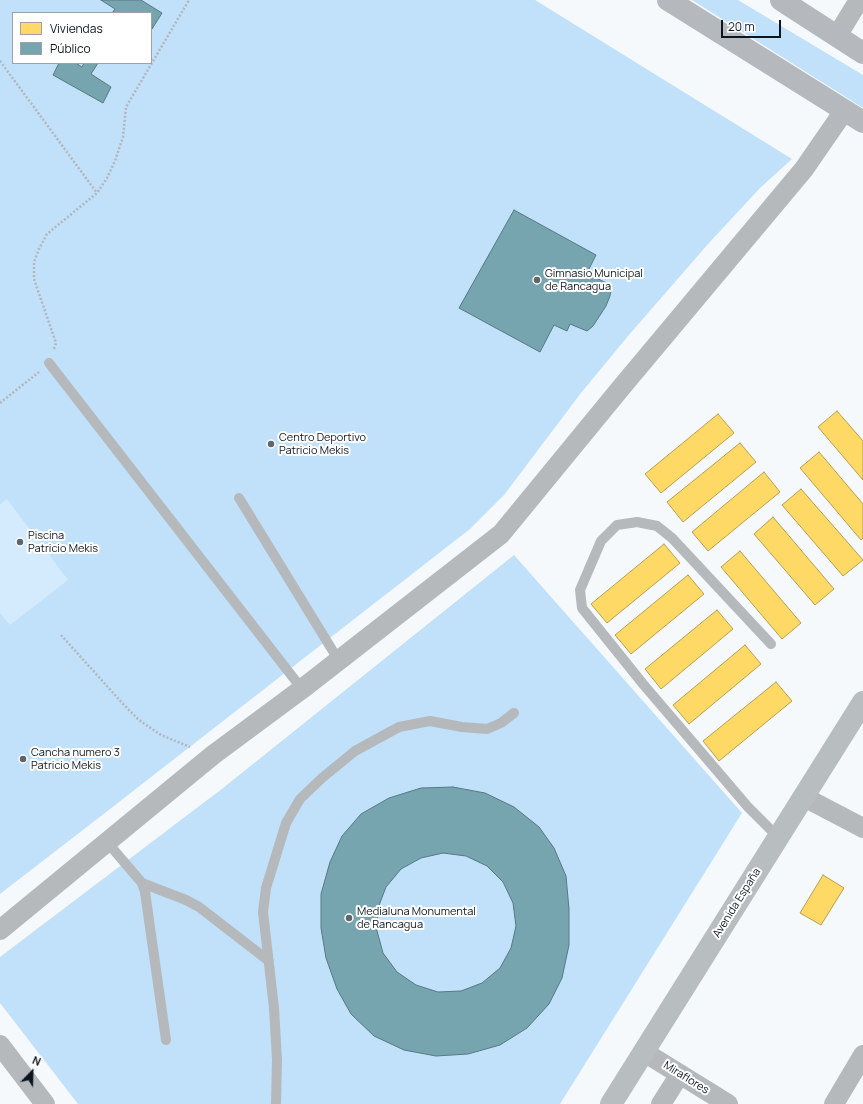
<!DOCTYPE html>
<meta charset="utf-8">
<style>
body{margin:0}
#map{position:relative;width:863px;height:1104px;overflow:hidden;background:#f6f9fc;font-family:Manrope,sans-serif}
canvas{display:block}
.legend{position:absolute;left:12px;top:12px;width:140px;height:52px;box-sizing:border-box;background:#fff;border:1px solid #9ea2a5;margin:0;padding:5px 7px;list-style:none;font-size:12px;color:#0d161e}
.legend li{display:flex;align-items:center;gap:8px;height:20px}
.legend b{width:20px;border:1px solid #9ea2a5}
.north{position:absolute;left:12px;top:1052px;width:40px;height:40px;-webkit-text-stroke:3px #fff;paint-order:stroke;rotate:23deg;font-size:11px;font-weight:700;line-height:16px;text-align:center;color:#0d161e}
.north::after{content:'';display:block;margin:auto;width:14px;height:18px;background:#0d161e;clip-path:polygon(50% 0,100% 100%,50% 72%,0 100%)}
.scale{position:absolute;left:721px;top:20px;width:60px;height:18px;box-sizing:border-box;border:2px solid #0d161e;border-top:0;padding-left:5px;font-size:12px;line-height:14px;white-space:nowrap;color:#0d161e;-webkit-text-stroke:3px #fff;paint-order:stroke}
</style>
<div id="map">
<canvas width="863" height="1104"></canvas>
<ul class="legend">
<li><b style="height:11px;background:#ffd966"></b>Viviendas</li>
<li><b style="height:11px;background:#76a5af"></b>Público</li>
</ul>
<div class="north">N</div>
<div class="scale">20 m</div>
</div>
<script>
const ctx = document.querySelector('canvas').getContext('2d');
ctx.lineJoin = 'round';
function paint(path, color) {
  ctx.fillStyle = color;
  ctx.fill(path, 'evenodd');
}
function toPath(rows) {
  const path = new Path2D();
  for (const r of rows) {
    path.moveTo(r[0], r[1]);
    for (let i = 2; i < r.length; i += 2) path.lineTo(r[i], r[i + 1]);
  }
  return path;
}
function strokePath(path, color, width, dash) {
  ctx.strokeStyle = color;
  ctx.lineWidth = width;
  ctx.lineCap = dash ? 'butt' : 'round';
  ctx.setLineDash(dash || []);
  ctx.stroke(path);
}
function drawText(font, color, halo, rows, align = 'center') {
  ctx.font = font + ' Manrope,sans-serif';
  ctx.lineWidth = 4;
  ctx.setLineDash([]);
  ctx.textBaseline = 'middle';
  ctx.strokeStyle = halo;
  ctx.fillStyle = color;
  for (const [text, x, y, turn = 0] of rows) {
    ctx.save();
    ctx.translate(x, y);
    ctx.rotate((+turn || 0) * Math.PI / 180);
    ctx.textAlign = isNaN(turn) ? turn : align;
    if (halo) ctx.strokeText(text, 0, 0);
    ctx.fillText(text, 0, 0);
    ctx.restore();
  }
}
paint(toPath([
 [0,0,535,0,792,159,760,188,709,243,628,336,581,393,504,495,470,529,101,816,0,894],
 [13,13,151,13,151,63,13,63],
 [692,0,738,0,863,75,863,108],
 [514,555,742,813,560,1104,78,1104,0,1003,0,957,223,788]
]), '#c1e0fa');
paint(toPath([
 [7,499,68,580,10,625,0,613,0,504]
]), '#d4eafd');
const homes = toPath([
 [837,411,863,441,863,480,818,427,837,411],
 [718,414,734,433,661,493,645,474,718,414],
 [740,443,756,462,683,522,667,502,740,443],
 [819,452,863,504,863,538,861,540,800,468,819,452],
 [764,472,780,492,708,551,692,532,764,472],
 [801,489,863,560,843,576,782,505,801,489],
 [773,517,834,589,815,605,754,534,773,517],
 [664,544,680,563,607,623,591,604,664,544],
 [740,551,801,623,782,639,721,567,740,551],
 [688,575,704,594,631,654,615,635,688,575],
 [717,610,733,629,661,689,645,669,717,610],
 [745,645,761,664,689,724,673,705,745,645],
 [776,682,792,701,719,761,703,741,776,682],
 [823,875,844,888,821,925,800,913,823,875]
]);
paint(homes, '#ffd966');
strokePath(homes, '#b69e50', 1);
const public = toPath([
 [101,0,141,0,162,13,152,29,151,13,112,13,115,9,101,0],
 [59,63,76,63,82,67,84,63,98,63,91,74,111,87,103,103,53,75,59,63],
 [514,210,596,255,587,273,612,286,610,296,606,306,593,326,587,331,570,324,567,331,554,325,540,352,459,308,514,210],
 [453,787,485,793,514,807,539,827,554,848,566,876,569,909,569,945,562,978,549,1004,527,1028,500,1045,468,1054,436,1056,404,1050,374,1036,351,1014,337,989,326,958,321,928,321,894,330,862,342,836,361,814,389,798,421,788,453,787],
 [443,853,466,856,487,866,503,882,513,903,516,926,511,948,500,968,482,983,461,991,438,992,416,985,397,972,383,953,377,931,378,908,386,887,401,869,421,858,443,853]
]);
paint(public, '#76a5af');
strokePath(public, '#567a84', 1);
strokePath(toPath([
 [0,61,97,193],
 [54,349,56,343,34,279,34,262,39,249,47,234,97,193,107,178,115,161,123,137,126,107,189,0],
 [0,403,39,372],
 [61,635,124,705,139,720,161,735,190,747]
]), '#b3b6b9', 2.5, [2, 2]);
strokePath(toPath([
 [49,363,302,689],
 [239,498,339,661],
 [771,644,672,538,657,526,637,522,617,525,601,541,580,590,582,608,643,684,748,807,778,837],
 [107,842,142,883,145,892,166,1040],
 [142,883,186,900,199,907,269,961],
 [276,1104,277,1060,274,1008,263,912,266,888,286,823,300,799,322,778,355,751,399,727,430,721,462,727,487,729,501,723,514,713]
]), '#b5b9bc', 10);
strokePath(toPath([
 [837,36,859,0],
 [804,797,863,828],
 [0,930,213,755,302,689,501,534,620,389,804,169,844,111],
 [0,1045,45,1104],
 [644,1052,728,1104],
 [661,1104,680,1074],
 [834,1104,863,1055]
]), '#b5b9bc', 20);
strokePath(toPath([
 [668,0,863,122],
 [781,0,863,53]
]), '#b5b8bc', 22);
strokePath(toPath([
 [611,1104,863,702]
]), '#b8bdc0', 22);
for (const [x, y, r, color] of [
 [537,280,4,"#5f656c"],
 [271,444,4,"#5f656c"],
 [20,542,4,"#5f656c"],
 [23,759,4,"#5f656c"],
 [349,918,4,"#5f656c"]
]) {
  const dot = new Path2D();
  dot.arc(x, y, r, 0, 2 * Math.PI);
  ctx.fillStyle = color;
  ctx.fill(dot);
  strokePath(dot, '#fff', 1.5);
}
drawText('11px', '#0d161e', '#fff', [
 ["Gimnasio Municipal",545,274],
 ["de Rancagua",545,287],
 ["Centro Deportivo",279,438],
 ["Patricio Mekis",279,451],
 ["Piscina",28,536],
 ["Patricio Mekis",28,549],
 ["Cancha numero 3",31,753],
 ["Patricio Mekis",31,766],
 ["Medialuna Monumental",357,912],
 ["de Rancagua",357,925]
], 'left');
drawText('11px', '#0d161e', '#fff', [
 ["Avenida España",737,903,-58],
 ["Miraflores",686,1078,32]
]);
</script>
